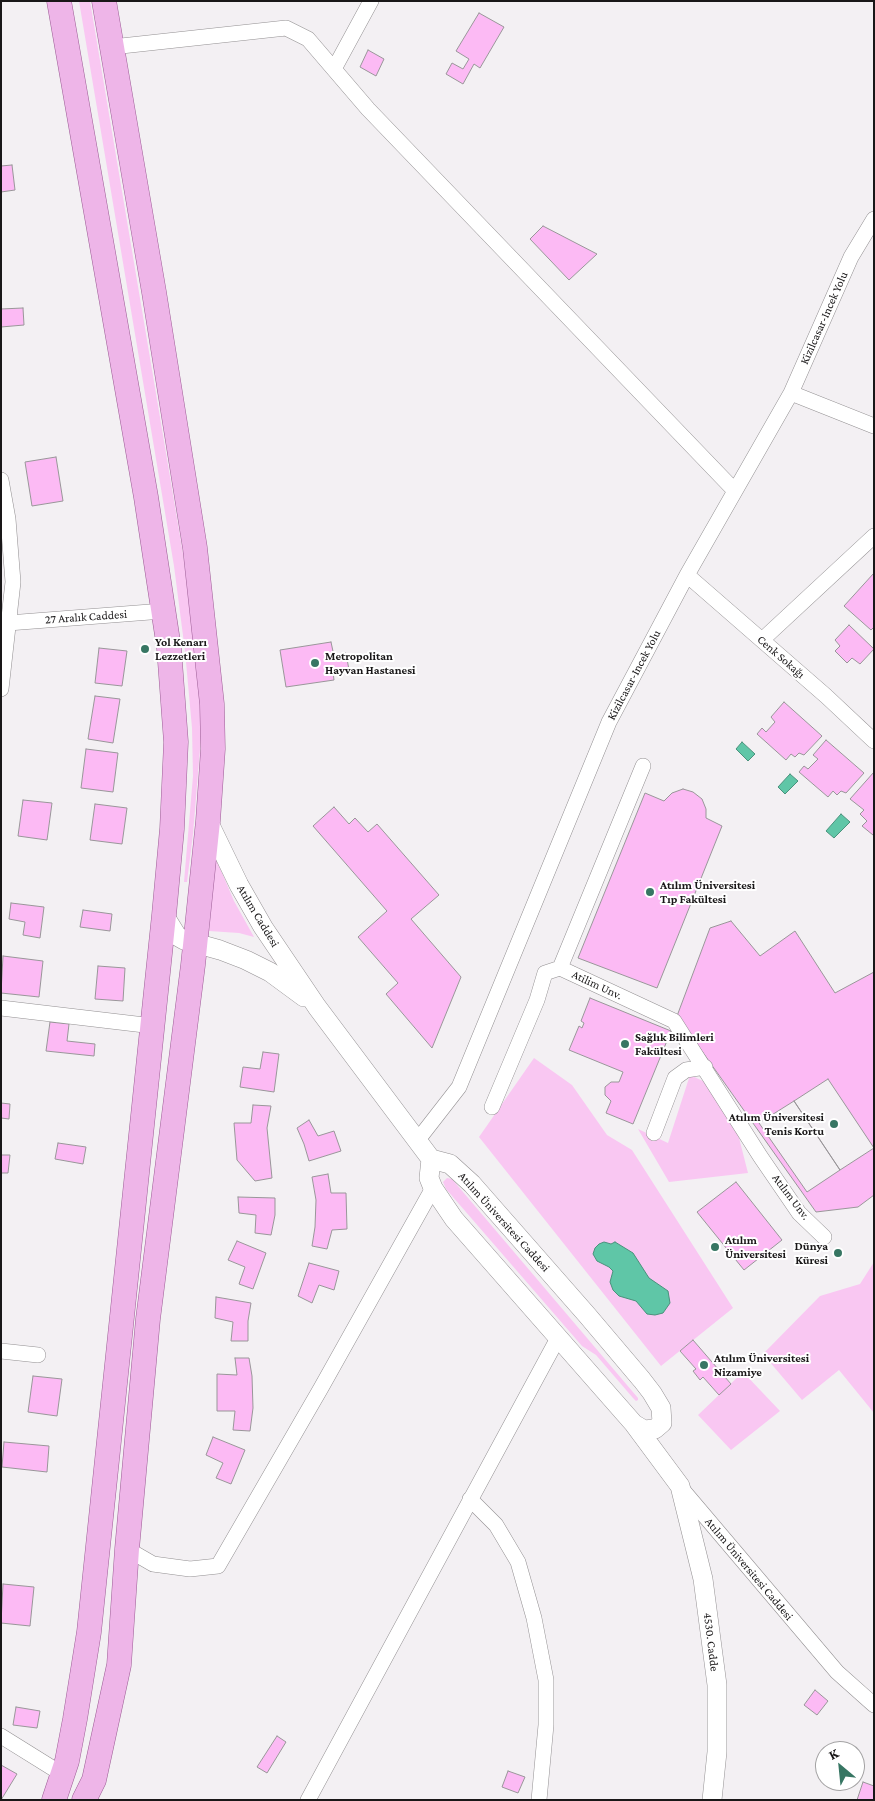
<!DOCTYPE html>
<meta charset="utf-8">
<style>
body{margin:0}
#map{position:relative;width:875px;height:1801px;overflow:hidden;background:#f3f0f3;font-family:"Crimson Pro",serif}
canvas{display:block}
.frame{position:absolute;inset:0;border:2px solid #191718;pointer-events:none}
.north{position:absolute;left:815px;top:1741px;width:50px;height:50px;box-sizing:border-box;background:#fff;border:1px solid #a3a2a3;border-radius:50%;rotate:332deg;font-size:14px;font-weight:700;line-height:20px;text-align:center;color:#191718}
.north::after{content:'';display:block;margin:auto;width:18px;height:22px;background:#377663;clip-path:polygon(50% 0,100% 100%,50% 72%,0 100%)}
</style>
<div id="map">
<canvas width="875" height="1801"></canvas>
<div class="frame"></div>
<div class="north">K</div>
</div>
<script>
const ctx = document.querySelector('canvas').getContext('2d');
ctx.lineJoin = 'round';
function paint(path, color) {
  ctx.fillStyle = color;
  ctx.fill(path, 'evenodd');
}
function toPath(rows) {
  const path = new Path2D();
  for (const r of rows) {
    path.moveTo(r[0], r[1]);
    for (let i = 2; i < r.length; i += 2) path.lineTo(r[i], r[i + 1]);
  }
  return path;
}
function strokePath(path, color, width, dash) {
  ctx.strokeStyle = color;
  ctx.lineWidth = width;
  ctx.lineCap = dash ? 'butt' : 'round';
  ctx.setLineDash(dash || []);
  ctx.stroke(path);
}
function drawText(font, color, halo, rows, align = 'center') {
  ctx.font = font + ' "Crimson Pro",serif';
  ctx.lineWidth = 4;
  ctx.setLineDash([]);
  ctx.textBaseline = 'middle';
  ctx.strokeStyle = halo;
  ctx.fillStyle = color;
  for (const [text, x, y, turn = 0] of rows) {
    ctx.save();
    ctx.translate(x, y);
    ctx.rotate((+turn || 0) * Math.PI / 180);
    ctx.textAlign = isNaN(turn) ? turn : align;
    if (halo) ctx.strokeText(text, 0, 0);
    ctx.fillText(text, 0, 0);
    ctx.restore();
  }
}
paint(toPath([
 [79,1,90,1,183,554,195,640,199,673,201,737,193,834,187,882,184,882,193,776,192,728,185,651,174,566],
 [215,856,234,901,254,937,239,933,209,931],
 [534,1058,572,1085,607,1135,632,1150,733,1308,661,1366,479,1137],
 [690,1075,705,1082,737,1130,748,1173,669,1182,638,1129,668,1143],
 [447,1178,452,1179,638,1398,638,1400,636,1401,633,1398,596,1355,582,1346,446,1189,443,1182],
 [874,1262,874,1413,839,1370,802,1400,763,1354,820,1296,860,1284],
 [743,1372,780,1411,731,1450,698,1415]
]), '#f9c7f2');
const water = toPath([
 [742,742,755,754,748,761,736,749,742,742],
 [790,774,798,781,785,794,778,787,790,774],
 [841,814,850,822,834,838,826,831,841,814],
 [615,1242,633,1253,649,1278,668,1291,670,1303,663,1313,655,1315,647,1314,636,1301,619,1296,613,1290,610,1282,613,1271,609,1267,597,1261,593,1254,595,1248,599,1244,604,1242,611,1244,615,1242]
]);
paint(water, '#5fc6a7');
strokePath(water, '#4a927c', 1);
const building = toPath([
 [479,13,504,27,480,68,474,64,463,84,446,74,452,63,463,69,469,59,456,51,479,13],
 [368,50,384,59,376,76,360,67,368,50],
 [12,165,15,190,1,192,1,166,12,165],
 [543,226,597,254,569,280,530,239,543,226],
 [23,308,24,325,1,327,1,309,23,308],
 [56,457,63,501,32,506,25,462,56,457],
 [874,573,874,627,871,630,844,606,874,573],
 [849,625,874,649,860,664,852,658,847,663,835,651,840,646,835,640,849,625],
 [331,642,334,656,346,653,349,670,333,672,334,680,286,687,280,650,331,642],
 [99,648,127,651,122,686,95,683,99,648],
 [95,696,120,699,113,743,88,739,95,696],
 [784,702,822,736,804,755,799,753,795,757,791,754,786,760,757,734,762,728,766,732,775,722,771,717,784,702],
 [826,740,864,773,846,793,841,791,837,795,833,791,828,797,799,772,804,766,808,769,818,759,813,755,826,740],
 [86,749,118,753,113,792,81,788,86,749],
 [874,772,874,835,873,835,862,826,867,821,860,814,864,810,850,799,874,772],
 [683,789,693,792,702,799,706,809,706,818,722,826,657,988,578,958,645,793,664,801,672,793,683,789],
 [23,800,52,803,47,840,18,836,23,800],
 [95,804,127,808,122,844,90,840,95,804],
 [334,807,349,824,355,818,368,832,377,824,439,895,411,919,461,977,432,1048,386,994,398,983,358,937,387,911,313,826,334,807],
 [11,903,44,907,40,938,23,935,25,922,9,919,11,903],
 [83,910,112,914,110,931,80,927,83,910],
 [731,921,760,956,795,931,835,993,874,972,874,1195,858,1207,816,1212,677,1016,710,928,731,921],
 [3,956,43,961,39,997,1,993,3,956],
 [98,966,125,968,123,1001,95,999,98,966],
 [590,998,671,1031,633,1124,606,1113,611,1101,605,1095,605,1087,611,1082,619,1082,623,1072,569,1050,579,1026,582,1028,584,1023,581,1021,590,998],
 [50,1022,69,1024,67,1041,95,1044,94,1056,46,1051,50,1022],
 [263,1052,279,1054,274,1092,240,1087,243,1067,260,1069,263,1052],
 [828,1079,874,1148,840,1170,794,1101,828,1079],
 [794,1101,840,1170,807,1192,759,1123,794,1101],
 [1,1103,10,1104,9,1119,1,1118,1,1103],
 [253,1105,271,1106,267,1128,272,1178,255,1181,237,1160,234,1123,251,1123,253,1105],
 [309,1120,318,1136,334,1131,341,1151,309,1161,304,1144,297,1128,309,1120],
 [58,1143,86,1147,83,1164,55,1159,58,1143],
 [1,1155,10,1155,8,1173,1,1173,1,1155],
 [328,1174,331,1193,346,1193,347,1229,332,1230,327,1249,312,1246,315,1227,316,1200,312,1177,328,1174],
 [736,1182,782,1240,744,1270,697,1212,736,1182],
 [238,1197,275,1198,275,1215,271,1235,255,1233,256,1215,239,1213,238,1197],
 [237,1241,266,1253,253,1289,239,1284,245,1267,228,1260,237,1241],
 [309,1263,339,1271,334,1290,319,1285,312,1303,298,1296,309,1263],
 [216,1297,251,1303,248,1321,248,1341,231,1341,233,1322,215,1318,216,1297],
 [693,1340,731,1384,719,1395,703,1377,700,1380,693,1371,696,1369,680,1351,693,1340],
 [235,1358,249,1358,252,1376,253,1408,250,1431,233,1430,235,1411,217,1411,217,1374,237,1375,235,1358],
 [33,1376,62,1379,57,1416,28,1412,33,1376],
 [213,1437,245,1450,231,1484,216,1478,223,1463,206,1455,213,1437],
 [4,1442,49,1446,47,1472,2,1467,4,1442],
 [3,1584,34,1587,30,1626,1,1623,3,1584],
 [815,1690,828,1701,817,1715,804,1705,815,1690],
 [16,1707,40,1711,37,1728,13,1725,16,1707],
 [277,1736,286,1742,267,1773,257,1767,277,1736],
 [1,1765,17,1774,1,1800,1,1765],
 [508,1771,525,1777,518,1793,502,1787,508,1771],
 [863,1782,874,1786,874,1800,857,1800,863,1782]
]);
paint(building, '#fcbaf4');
strokePath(building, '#999699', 1);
const minor = toPath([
 [112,47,286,28,308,39,368,109,735,491],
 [334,69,371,1],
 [791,393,874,426],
 [1,480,8,519,13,582,1,689],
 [687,575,826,696,874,741],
 [8,623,163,611],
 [762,640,874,536],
 [560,968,643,766],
 [1,1008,153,1026],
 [492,1107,537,1000,545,973,560,968,674,1021,760,1156,799,1213,824,1237],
 [654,1133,675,1078,686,1070,705,1067],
 [417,1141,459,1087,609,722,687,575,791,393,851,257,874,219],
 [1,1351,38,1355],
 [681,1488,837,1672,874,1705],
 [470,1499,496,1525,518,1562,534,1618,546,1680,546,1725,539,1800],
 [127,1549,153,1564,190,1569,218,1566,321,1388,433,1188],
 [1,1736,62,1774],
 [308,1800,558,1338]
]);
const tertiary = toPath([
 [208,821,239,885,263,927,317,1007,431,1159],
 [164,915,177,936,184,940,220,950,246,960,270,972,304,997],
 [431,1159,450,1164,472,1184,587,1315,642,1380,652,1393,661,1408,662,1423,655,1429,644,1430,634,1424,454,1219,433,1188,429,1178,431,1159],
 [634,1424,680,1486,703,1579,717,1685,717,1752,712,1800]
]);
const primary = toPath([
 [54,1800,67,1761,75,1719,89,1632,164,915,172,829,176,742,169,648,146,497,59,1],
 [84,1800,94,1780,119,1665,127,1549,148,1319,193,965,208,821,213,749,212,704,195,548,154,292,104,1]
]);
strokePath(minor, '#939092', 16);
strokePath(tertiary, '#939092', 20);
strokePath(primary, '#9c5d95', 25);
strokePath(minor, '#fff', 15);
strokePath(tertiary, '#fff', 19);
strokePath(primary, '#eeb5e8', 24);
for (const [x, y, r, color] of [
 [145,649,5,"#377663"],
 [315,663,5,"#377663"],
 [650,892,5,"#377663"],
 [625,1044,5,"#377663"],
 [834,1124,5,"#377663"],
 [715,1247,5,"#377663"],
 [838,1253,5,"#377663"],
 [704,1365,5,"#377663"]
]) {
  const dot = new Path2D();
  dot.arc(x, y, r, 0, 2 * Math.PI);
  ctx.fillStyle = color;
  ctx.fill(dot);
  strokePath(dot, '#fff', 2);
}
drawText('12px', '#191718', '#fff', [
 ["Kizilcasar-Incek Yolu",824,318,-66],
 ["27 Aralık Caddesi",86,617,-4],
 ["Cenk Sokağı",781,657,41],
 ["Kizilcasar-Incek Yolu",634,675,-62],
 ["Atılım Caddesi",258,916,59],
 ["Atilim Unv.",597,985,25],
 ["Atılım Unv.",791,1197,53],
 ["Atılım Üniversitesi Caddesi",504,1222,48],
 ["Atılım Üniversitesi Caddesi",749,1569,50],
 ["4530. Cadde",711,1642,83]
]);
drawText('bold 12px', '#191718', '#fff', [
 ["Yol Kenarı",155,642],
 ["Lezzetleri",155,656],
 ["Metropolitan",325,656],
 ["Hayvan Hastanesi",325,670],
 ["Atılım Üniversitesi",660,885],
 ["Tıp Fakültesi",660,899],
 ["Sağlık Bilimleri",635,1037],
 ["Fakültesi",635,1051],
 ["Atılım Üniversitesi",824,1117,"right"],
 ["Tenis Kortu",824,1131,"right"],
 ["Atılım",725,1240],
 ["Üniversitesi",725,1254],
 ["Dünya",828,1246,"right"],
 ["Küresi",828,1260,"right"],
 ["Atılım Üniversitesi",714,1358],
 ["Nizamiye",714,1372]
], 'left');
</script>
